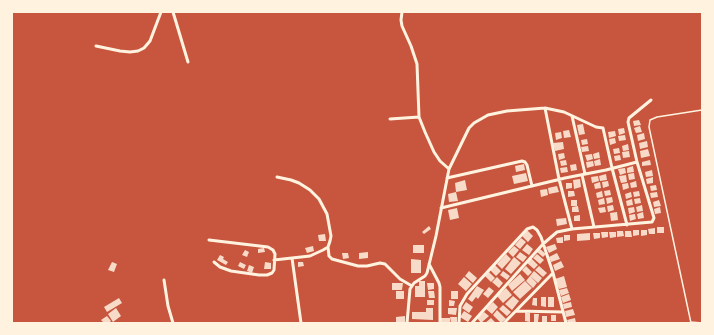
<!DOCTYPE html>
<style>
body{margin:0}
#map{position:relative;width:714px;height:335px;overflow:hidden;background:#c8553d;font-family:"Work Sans",sans-serif}
canvas{display:block}
.frame{position:absolute;inset:0;border:13px solid #fff3e0;pointer-events:none}
</style>
<div id="map">
<canvas width="714" height="335"></canvas>
<div class="frame"></div>
</div>
<script>
const ctx = document.querySelector('canvas').getContext('2d');
ctx.lineJoin = 'round';
function paint(path, color) {
  ctx.fillStyle = color;
  ctx.fill(path, 'evenodd');
}
function toPath(rows) {
  const path = new Path2D();
  for (const r of rows) {
    path.moveTo(r[0], r[1]);
    for (let i = 2; i < r.length; i += 2) path.lineTo(r[i], r[i + 1]);
  }
  return path;
}
function strokePath(path, color, width, dash) {
  ctx.strokeStyle = color;
  ctx.lineWidth = width;
  ctx.lineCap = dash ? 'butt' : 'round';
  ctx.setLineDash(dash || []);
  ctx.stroke(path);
}
paint(toPath([
 [639,120,641,125,634,126,633,121],
 [583,124,585,134,579,135,577,125],
 [640,126,642,132,636,133,634,128],
 [624,128,625,133,619,135,618,129],
 [569,130,571,137,564,138,563,131],
 [615,131,616,136,609,138,608,132],
 [561,132,562,138,556,140,555,133],
 [644,133,645,139,638,141,637,135],
 [625,135,626,140,619,141,618,136],
 [615,138,616,143,610,145,609,139],
 [587,139,588,144,582,145,581,140],
 [647,141,648,147,640,149,639,143],
 [563,142,564,149,555,151,553,143],
 [628,144,629,150,623,151,622,146],
 [588,146,589,151,582,152,581,147],
 [619,148,620,153,614,154,613,149],
 [648,149,650,156,641,158,640,151],
 [629,151,630,157,623,158,622,152],
 [599,152,600,158,594,159,593,154],
 [564,153,565,158,559,160,558,154],
 [592,154,593,159,587,161,585,155],
 [620,155,621,160,615,161,614,156],
 [600,159,601,165,595,166,594,161],
 [566,160,567,165,561,166,560,161],
 [650,160,651,165,642,166,642,162],
 [593,161,594,166,587,168,586,162],
 [524,164,525,170,516,172,515,166],
 [576,164,577,170,571,171,570,165],
 [633,166,634,172,627,173,627,168],
 [567,167,568,172,561,173,560,168],
 [625,168,626,173,620,175,618,169],
 [652,170,653,176,646,177,645,172],
 [526,173,528,181,514,184,512,176],
 [634,173,635,179,629,180,628,174],
 [606,174,607,180,600,181,599,176],
 [626,175,627,182,621,183,619,176],
 [598,176,599,181,592,183,591,177],
 [653,177,653,183,647,184,646,179],
 [580,179,581,187,574,189,573,180],
 [465,180,467,190,456,192,455,183],
 [608,181,609,186,603,188,602,182],
 [636,181,637,187,631,188,630,183],
 [600,182,601,188,595,189,594,184],
 [566,183,572,183,572,188,566,189],
 [628,183,629,188,623,190,622,184],
 [656,185,657,190,651,191,650,186],
 [557,186,559,192,549,194,548,188],
 [547,189,548,195,541,197,540,190],
 [610,190,611,195,605,196,604,191],
 [568,191,574,191,575,196,568,197],
 [602,191,603,197,597,198,596,193],
 [639,191,640,196,634,197,633,192],
 [456,192,458,201,449,202,448,194],
 [631,192,632,197,626,199,625,194],
 [657,192,658,197,651,198,650,193],
 [612,197,613,202,607,204,606,198],
 [604,198,605,204,599,205,598,200],
 [640,198,641,203,635,204,634,199],
 [632,199,633,205,627,206,626,201],
 [571,200,577,200,577,206,571,206],
 [659,200,661,206,654,207,653,202],
 [613,205,614,210,608,212,607,206],
 [642,205,643,211,637,212,636,207],
 [578,206,579,212,572,212,572,207],
 [605,207,606,212,600,213,598,208],
 [634,207,635,212,629,214,628,208],
 [660,207,661,213,655,214,654,209],
 [457,208,459,218,450,220,448,210],
 [617,212,618,220,611,221,610,213],
 [643,212,644,218,638,219,637,214],
 [635,214,636,219,630,221,629,215],
 [580,215,580,221,574,221,574,216],
 [566,218,567,224,557,226,556,219],
 [429,226,431,229,424,234,422,232],
 [657,227,664,227,664,233,657,233],
 [655,228,655,234,649,234,648,229],
 [527,230,533,236,528,242,522,236],
 [633,230,639,230,639,235,633,236],
 [641,230,647,230,647,235,641,236],
 [617,231,623,231,624,236,617,237],
 [625,231,631,231,632,237,625,237],
 [601,232,608,232,608,237,602,238],
 [609,232,616,232,616,237,610,238],
 [590,233,590,240,577,241,577,234],
 [593,233,600,233,600,238,594,239],
 [325,234,326,241,319,241,318,235],
 [564,235,570,235,570,240,564,241],
 [563,237,563,243,557,243,556,238],
 [521,238,526,242,520,249,515,245],
 [527,244,533,249,529,255,522,250],
 [555,244,557,249,549,253,546,247],
 [413,245,424,245,424,253,413,253],
 [313,246,314,251,307,253,305,248],
 [514,246,519,250,513,257,508,252],
 [264,248,265,252,258,253,258,249],
 [540,249,546,254,543,257,537,252],
 [245,250,249,252,247,257,242,255],
 [368,252,368,258,359,259,359,253],
 [520,252,527,257,523,262,516,257],
 [342,253,348,253,349,258,343,259],
 [557,253,560,259,551,262,549,257],
 [506,254,511,259,502,269,497,264],
 [537,254,544,260,540,264,533,258],
 [220,255,224,257,223,259,228,262,226,265,217,260],
 [514,257,521,263,511,274,505,269],
 [531,258,538,265,534,269,527,263],
 [411,259,421,260,421,273,411,273],
 [561,261,564,267,555,271,553,265],
 [112,262,117,264,114,272,108,270],
 [240,262,246,265,244,269,238,266],
 [265,262,271,263,271,269,264,269],
 [298,262,303,262,304,266,298,267],
 [249,265,254,267,252,273,247,271],
 [495,265,501,271,496,276,490,270],
 [526,266,532,272,528,276,522,270],
 [539,266,547,273,543,277,535,270],
 [469,271,477,278,473,283,465,276],
 [503,271,510,276,507,280,500,275],
 [534,271,542,278,538,283,530,276],
 [489,272,495,278,491,282,485,276],
 [520,274,525,280,512,291,508,285],
 [530,276,537,283,533,288,526,281],
 [564,276,567,287,559,289,555,279],
 [464,277,472,284,466,291,458,284],
 [497,277,503,283,499,288,492,282],
 [419,281,425,281,425,297,415,297,415,286,419,286],
 [525,281,532,288,520,299,513,292],
 [392,283,403,283,402,290,392,290],
 [427,283,434,283,434,289,428,290],
 [477,286,484,290,478,299,476,297,472,302,468,299],
 [489,287,494,291,488,298,483,294],
 [506,288,512,295,503,303,497,296],
 [567,288,569,293,561,296,559,290],
 [396,291,404,291,404,299,396,299],
 [428,291,434,291,435,298,429,298],
 [451,291,458,291,458,299,451,299],
 [569,294,571,300,563,303,561,297],
 [513,296,519,301,512,310,505,304],
 [541,297,546,297,546,307,541,306],
 [548,297,554,297,554,307,548,307],
 [119,298,122,303,107,312,104,307],
 [533,298,537,298,537,306,532,305],
 [427,300,434,300,434,305,427,305],
 [449,300,455,301,454,306,449,306],
 [466,302,473,307,469,313,462,308],
 [493,302,498,307,492,314,486,309],
 [571,302,572,307,564,309,563,304],
 [503,305,511,312,507,316,499,309],
 [116,308,121,316,113,322,108,314],
 [426,308,433,308,433,320,412,319,412,312,426,312],
 [448,308,457,308,456,315,448,314],
 [573,309,575,315,566,317,565,311],
 [497,310,506,319,501,323,493,315],
 [464,311,472,316,468,322,460,317],
 [484,312,489,316,481,323,477,318],
 [525,312,530,313,530,322,525,321],
 [534,314,539,314,538,322,534,322],
 [551,315,556,315,556,321,551,321],
 [107,316,111,321,109,323,104,323,101,320],
 [405,316,405,323,396,323,396,317],
 [542,316,547,316,547,323,542,323],
 [450,317,457,317,457,323,451,323],
 [441,318,450,318,450,323,441,323],
 [491,318,496,323,485,323],
 [575,318,576,323,568,323,567,320]
]), '#f7dbc8');
strokePath(toPath([
 [691,322,702,323],
 [691,323,649,127,650,120,657,117,702,110]
]), '#fff3e0', 1.5);
strokePath(toPath([
 [173,12,188,62],
 [402,12,401,20,402,26,411,46,417,64,419,117,425,132,434,152,440,161,449,169],
 [96,46,120,51,130,52,138,51,144,48,150,41,161,12],
 [545,108,559,179,572,229],
 [572,116,585,174],
 [390,119,419,117],
 [582,175,594,227],
 [277,177,291,180,299,183,310,190,319,199,327,214,331,236,330,241,328,247,323,250,310,256,292,258],
 [447,178,522,161,525,162,527,165,532,186],
 [441,208,565,178,606,170,637,162],
 [209,240,268,247,273,250,275,254,274,270,272,273,267,275,259,275,231,271,220,267,214,262],
 [328,247,329,256,332,259,358,266,367,266,380,263,385,264,400,279,412,286],
 [274,260,292,258,301,323],
 [429,264,439,283,440,287,440,323],
 [553,273,566,323],
 [164,280,168,306,173,323],
 [516,311,563,312],
 [407,323,410,289,414,283,425,276,427,273,436,236,449,169,469,128,474,123,488,115,507,111,545,108,564,112,596,127,603,128,612,168,627,225],
 [459,323,460,306,467,294,527,229,533,227,537,230,541,237,553,273,504,323],
 [472,323,543,244,557,232,572,229,652,222,654,218,637,162,628,122,629,118,651,100]
]), '#fff3e0', 3);
</script>
